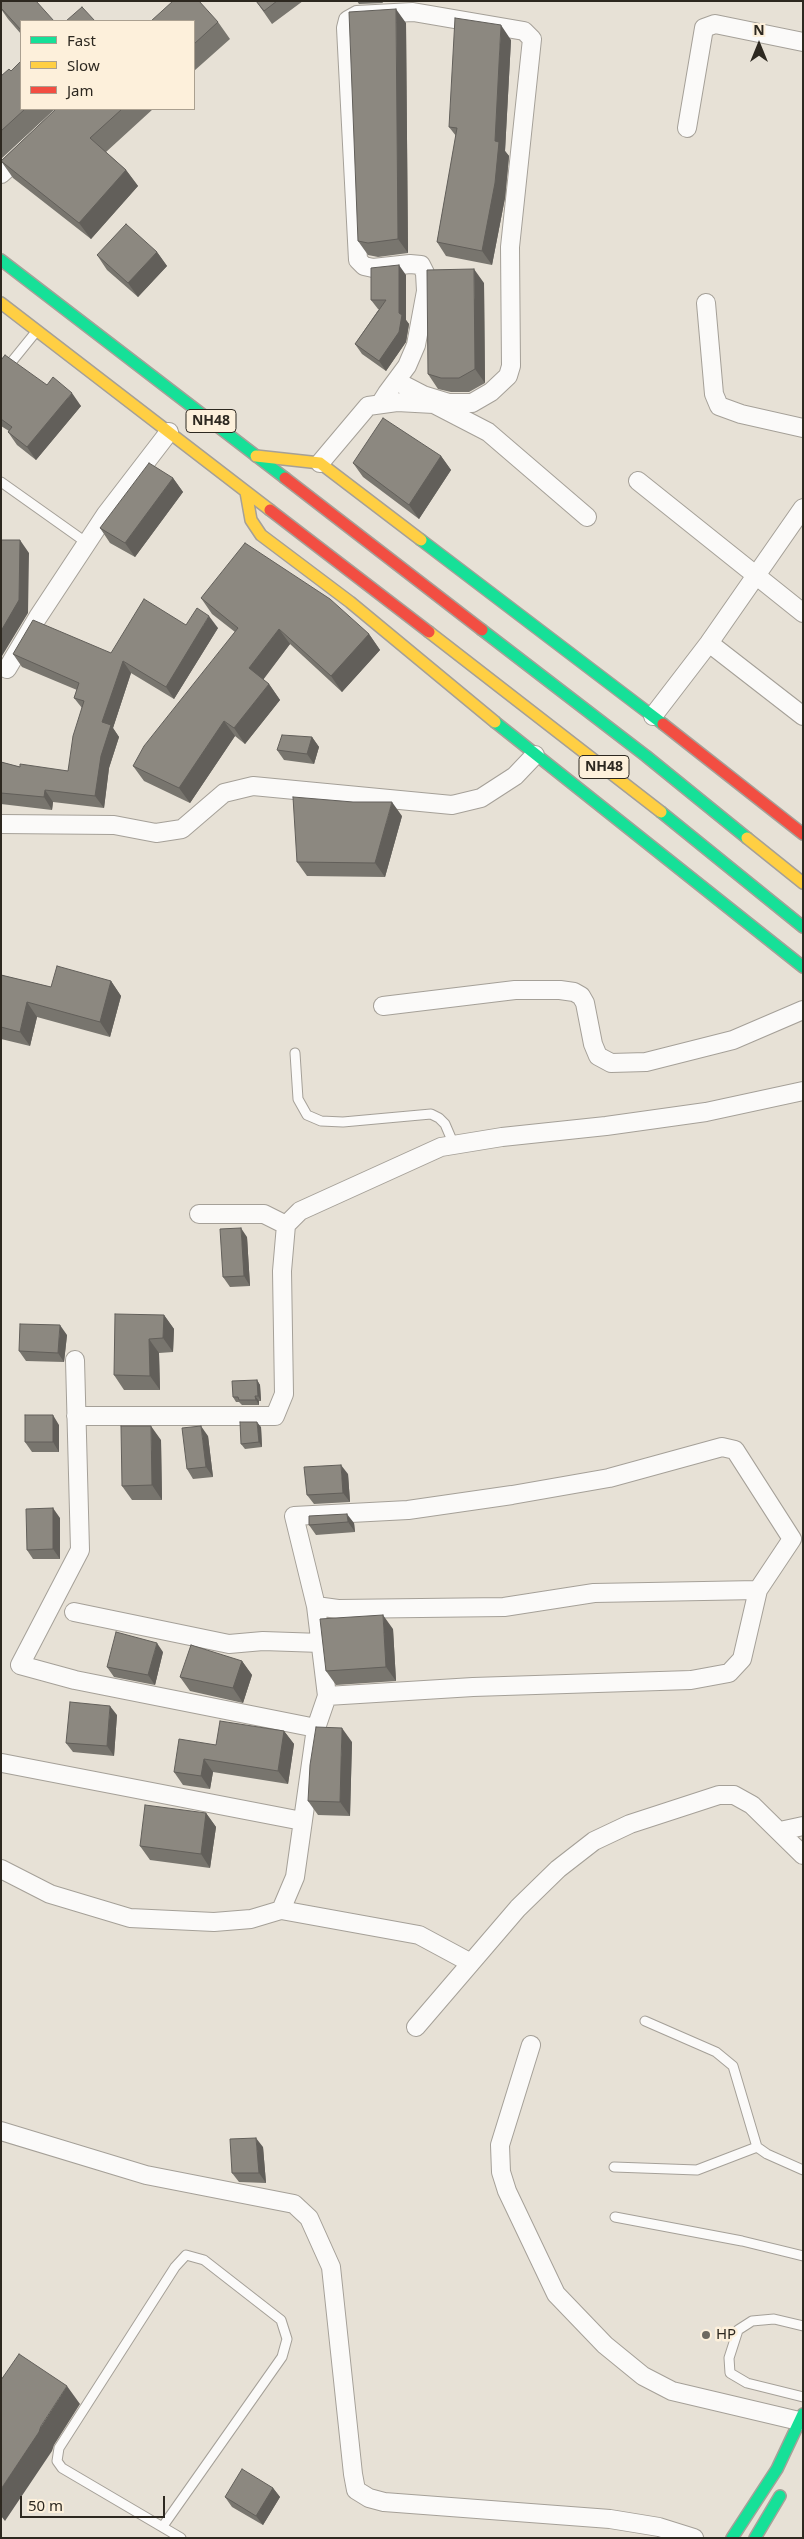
<!DOCTYPE html>
<style>
body{margin:0}
#map{position:relative;width:804px;height:2539px;overflow:hidden;background:#e7e1d6;font-family:"Noto Sans",sans-serif}
canvas{display:block}
.frame{position:absolute;inset:0;border:2px solid #2d2820;pointer-events:none}
.legend{position:absolute;left:20px;top:20px;width:175px;height:90px;box-sizing:border-box;background:#fdf0db;border:1px solid #aaa090;margin:0;padding:6px 9px;list-style:none;font-size:15px;color:#2d2820}
.legend li{display:flex;align-items:center;gap:10px;height:25px}
.legend b{width:25px;border:1px solid #aaa090}
.north{position:absolute;left:734px;top:20px;width:50px;height:50px;-webkit-text-stroke:4px #fdf0db;paint-order:stroke;rotate:0deg;font-size:14px;font-weight:700;line-height:20px;text-align:center;color:#2d2820}
.north::after{content:'';display:block;margin:auto;width:18px;height:22px;background:#2d2820;clip-path:polygon(50% 0,100% 100%,50% 72%,0 100%)}
.scale{position:absolute;left:20px;top:2496px;width:145px;height:22px;box-sizing:border-box;border:2px solid #2d2820;border-top:0;padding-left:6px;font-size:15px;line-height:18px;white-space:nowrap;color:#2d2820;-webkit-text-stroke:4px #fdf0db;paint-order:stroke}
</style>
<div id="map">
<canvas width="804" height="2539"></canvas>
<div class="frame"></div>
<ul class="legend">
<li><b style="height:6px;background:#16e098"></b>Fast</li>
<li><b style="height:6px;background:#ffcf43"></b>Slow</li>
<li><b style="height:6px;background:#f24e42"></b>Jam</li>
</ul>
<div class="north">N</div>
<div class="scale">50 m</div>
</div>
<script>
const ctx = document.querySelector('canvas').getContext('2d');
ctx.lineJoin = 'round';
function toPath(rows) {
  const path = new Path2D();
  for (const r of rows) {
    path.moveTo(r[0], r[1]);
    for (let i = 2; i < r.length; i += 2) path.lineTo(r[i], r[i + 1]);
  }
  return path;
}
function strokePath(path, color, width, dash) {
  ctx.strokeStyle = color;
  ctx.lineWidth = width;
  ctx.lineCap = dash ? 'butt' : 'round';
  ctx.setLineDash(dash || []);
  ctx.stroke(path);
}
function paint(path, color) {
  ctx.fillStyle = color;
  ctx.fill(path, 'evenodd');
}
function drawText(font, color, halo, rows, align = 'center') {
  ctx.font = font + ' "Noto Sans",sans-serif';
  ctx.lineWidth = 5;
  ctx.setLineDash([]);
  ctx.textBaseline = 'middle';
  ctx.strokeStyle = halo;
  ctx.fillStyle = color;
  for (const [text, x, y, turn = 0] of rows) {
    ctx.save();
    ctx.translate(x, y);
    ctx.rotate((+turn || 0) * Math.PI / 180);
    ctx.textAlign = isNaN(turn) ? turn : align;
    if (halo) ctx.strokeText(text, 0, 0);
    ctx.fillText(text, 0, 0);
    ctx.restore();
  }
}
const lane = toPath([
 [1,375,35,333],
 [1,482,87,543],
 [295,1053,298,1099,307,1115,321,1121,343,1122,431,1114,439,1118,445,1124,454,1145],
 [645,2021,716,2052,733,2066,757,2147,767,2154,803,2170],
 [614,2167,697,2170,757,2147],
 [615,2217,742,2241,803,2256],
 [803,2326,774,2319,752,2321,738,2330,729,2358,730,2373,747,2383,803,2397],
 [163,2526,282,2357,287,2339,281,2320,204,2260,186,2255,175,2267,59,2448,57,2461,62,2468,181,2538]
]);
const street = toPath([
 [687,128,704,28,715,24,803,42],
 [1,174,23,154],
 [706,303,714,394,719,406,741,414,803,428],
 [380,404,387,393,407,366,416,345,426,291,425,273,421,265,410,264,373,268,364,266,358,260,346,28,348,20,357,15,413,12,524,31,532,39,510,247,511,366,508,376,491,392,472,403,449,403,423,395,396,381],
 [320,463,368,406,397,402,434,404,488,432,587,517],
 [638,481,803,613],
 [709,643,803,716],
 [7,669,38,617,106,514,169,432],
 [653,716,709,643,803,508],
 [1,824,114,825,156,833,182,829,224,793,253,786,452,805,481,798,515,776,535,755],
 [383,1006,515,990,560,990,574,992,581,996,585,1003,593,1044,598,1056,611,1063,646,1062,733,1040,803,1010],
 [199,1214,264,1214,286,1225],
 [75,1360,80,1550,20,1665,75,1680,316,1728],
 [76,1416,275,1416,284,1394,282,1271,286,1225,300,1211,441,1147,502,1137,606,1126,706,1112,803,1091],
 [316,1606,338,1609,504,1607,594,1593,758,1590],
 [74,1612,229,1644,263,1641,321,1643],
 [2,1763,302,1821],
 [780,1831,803,1826],
 [1,1869,50,1894,130,1918,214,1922,251,1919,281,1910,295,1877,316,1728,327,1696,473,1687,691,1680,729,1673,742,1659,758,1590,792,1539,735,1450,722,1447,609,1478,512,1495,408,1510,294,1516,316,1606,327,1696],
 [281,1910,419,1935,471,1963],
 [416,2027,518,1908,558,1869,594,1841,630,1824,719,1795,734,1795,752,1805,803,1855],
 [531,2045,500,2145,501,2172,507,2191,556,2294,605,2345,643,2376,672,2391,799,2421],
 [1,2131,146,2175,294,2204,309,2218,331,2267,353,2474,356,2490,369,2498,384,2502,610,2519,659,2527,694,2538]
]);
const fast = toPath([
 [1,260,285,478],
 [421,540,663,724],
 [482,630,646,756,747,838],
 [495,722,803,967],
 [661,812,803,927],
 [732,2538,777,2469,803,2414],
 [755,2538,780,2496]
]);
const slow = toPath([
 [1,303,270,510],
 [256,456,320,463,421,540],
 [246,492,251,520,261,535,350,602,495,722],
 [429,632,661,812],
 [747,838,803,883]
]);
const jam = toPath([
 [285,478,482,630],
 [270,510,429,632],
 [663,724,803,834]
]);
strokePath(lane, '#a5a098', 11);
strokePath(street, '#a5a098', 20);
strokePath(fast, '#a5a098', 14);
strokePath(slow, '#a5a098', 14);
strokePath(jam, '#a5a098', 14);
strokePath(lane, '#fbfaf9', 9);
strokePath(street, '#fbfaf9', 18);
strokePath(fast, '#16e098', 11);
strokePath(slow, '#ffcf43', 11);
strokePath(jam, '#f24e42', 11);
paint(toPath([
 [1,1,21,21,21,34,8,19,1,9],
 [256,1,303,1,272,24],
 [357,1,382,1,383,3,359,4],
 [194,21,218,22,230,39,194,71],
 [406,23,408,253,378,257,368,255,358,241],
 [511,40,505,151,509,156,505,198,492,265,446,256,437,242,456,136,449,127],
 [1,76,21,109,55,109,1,159],
 [56,109,153,109,106,152,126,170,138,186,91,239,13,178,1,161],
 [157,252,167,266,138,297,107,270,97,255],
 [406,275,406,320,409,324,406,342,386,371,362,354,355,344,379,309,378,309,371,300],
 [484,283,485,383,469,392,451,392,438,389,428,374],
 [1,357,2,358,81,406,36,460,17,445,8,432,9,431,1,426],
 [441,456,451,470,419,519,363,477,353,463],
 [173,478,183,492,135,557,110,543,100,528],
 [201,598,369,634,380,650,342,692,290,644,263,679,269,684,280,700,245,744,235,736,190,803,144,781,133,766,235,632,212,614],
 [186,625,218,628,174,699,131,673,113,728,119,737,109,768,104,808,53,802,52,810,1,804,1,762,20,767,68,771,82,708,74,698,77,690,22,667,13,654,111,653],
 [312,737,319,747,314,764,284,760,277,750],
 [402,816,385,877,307,876,297,862],
 [1,975,51,987,111,981,121,996,110,1037,37,1017,30,1046,1,1039],
 [247,1237,250,1286,230,1287,223,1277],
 [164,1315,174,1329,173,1352,159,1353,160,1390,124,1390,114,1375],
 [67,1335,64,1362,26,1361,19,1351],
 [257,1380,260,1385,261,1401,259,1401,259,1405,242,1405,239,1402,236,1402,233,1397],
 [59,1425,59,1452,32,1452,25,1442],
 [261,1427,262,1447,245,1449,241,1444],
 [208,1436,213,1477,193,1479,187,1469],
 [161,1440,162,1500,132,1500,122,1486],
 [348,1474,350,1502,314,1504,307,1495],
 [309,1516,354,1523,355,1532,316,1535,309,1525],
 [60,1518,60,1559,33,1559,27,1550],
 [393,1629,396,1681,336,1685,326,1671],
 [163,1652,155,1685,114,1677,107,1667],
 [242,1661,252,1675,243,1703,190,1691,180,1677],
 [117,1715,114,1756,73,1752,66,1743],
 [284,1731,294,1744,288,1784,213,1772,210,1789,183,1785,174,1772,216,1745],
 [352,1742,350,1816,318,1815,308,1801],
 [206,1813,216,1827,210,1868,150,1860,140,1846],
 [263,2147,266,2183,239,2182,232,2173],
 [273,2488,280,2497,263,2525,232,2507,225,2497]
]), '#78756e');
paint(toPath([
 [396,9,406,23,408,253,398,239],
 [501,25,511,40,505,151,509,156,505,198,492,265,482,251,495,141],
 [126,170,138,186,91,239,79,223],
 [157,252,167,266,138,297,128,283],
 [399,265,406,275,406,320,409,324,406,342,386,371,379,361,399,313],
 [474,269,484,283,485,383,475,369],
 [72,393,81,406,36,460,27,447],
 [441,456,451,470,419,519,409,505],
 [173,478,183,492,135,557,125,543],
 [20,540,29,553,28,613,2,656,1,654,1,631],
 [209,616,218,628,174,699,166,687],
 [279,629,290,644,260,684,249,668],
 [369,634,380,650,342,692,331,676],
 [123,661,131,673,113,728,119,737,109,768,104,808,95,796,102,722],
 [269,684,280,700,245,744,234,728],
 [224,721,235,736,190,803,179,788],
 [312,737,319,747,314,764,307,754],
 [45,790,53,802,52,810,44,797],
 [392,802,402,816,385,877,375,863],
 [111,981,121,996,110,1037,100,1022],
 [27,1002,37,1017,30,1046,20,1032],
 [241,1228,247,1237,250,1286,244,1276],
 [164,1315,174,1329,173,1352,163,1338],
 [60,1325,67,1335,64,1362,58,1353],
 [149,1339,159,1353,160,1390,150,1376],
 [257,1380,260,1385,261,1401,258,1396],
 [255,1396,259,1401,259,1405,256,1400],
 [53,1415,59,1425,59,1452,53,1442],
 [257,1422,261,1427,262,1447,259,1442],
 [151,1426,161,1440,162,1500,152,1485],
 [201,1426,208,1436,213,1477,206,1467],
 [341,1465,348,1474,350,1502,343,1493],
 [53,1508,60,1518,60,1559,53,1549],
 [347,1514,354,1523,355,1532,348,1522],
 [383,1615,393,1629,396,1681,386,1667],
 [157,1643,163,1652,155,1685,148,1675],
 [242,1661,252,1675,243,1703,233,1688],
 [110,1706,117,1715,114,1756,107,1746],
 [342,1728,352,1742,350,1816,340,1802],
 [284,1731,294,1744,288,1784,278,1771],
 [204,1759,213,1772,210,1789,201,1776],
 [206,1813,216,1827,210,1868,201,1854],
 [256,2138,263,2147,266,2183,259,2173],
 [67,2386,80,2404,54,2445,52,2451,5,2521,1,2516,1,2489],
 [273,2488,280,2497,263,2525,256,2516]
]), '#625f5a');
const building = toPath([
 [1,1,36,1,54,21,21,21,21,30,1,8,1,1],
 [173,1,199,1,218,22,194,44,194,21,151,21,173,1],
 [256,1,277,1,264,11,256,1],
 [82,7,95,21,66,21,82,7],
 [396,9,398,239,368,243,358,241,349,12,396,9],
 [455,18,501,25,495,141,499,142,495,183,482,251,437,242,457,128,449,127,455,18],
 [21,61,21,109,25,109,1,131,1,76,9,69,11,71,21,61],
 [56,109,122,109,90,138,126,170,79,223,1,161,56,109],
 [126,224,157,252,128,283,97,255,126,224],
 [399,265,399,313,402,315,399,332,379,361,355,344,386,300,371,300,371,268,399,265],
 [474,269,475,369,459,378,441,378,428,374,427,270,474,269],
 [5,355,47,385,53,377,72,393,27,447,8,432,12,427,1,419,1,360,5,355],
 [383,418,441,456,409,505,353,463,383,418],
 [149,463,173,478,125,543,100,528,149,463],
 [1,540,20,540,19,600,1,631,1,540],
 [245,543,330,599,369,634,331,676,279,629,249,668,269,684,234,728,224,721,179,788,133,766,144,746,238,628,201,598,245,543],
 [144,599,186,625,197,608,209,616,166,687,123,661,102,722,111,725,101,756,95,796,45,790,44,797,1,793,1,762,20,767,20,764,68,771,73,736,84,701,74,698,79,683,13,654,33,620,111,653,144,599],
 [282,735,312,737,307,754,277,750,282,735],
 [293,797,353,802,392,802,375,863,297,862,293,797],
 [57,966,111,981,100,1022,27,1002,20,1032,1,1027,1,975,51,987,57,966],
 [241,1228,244,1276,223,1277,220,1229,241,1228],
 [115,1314,164,1315,163,1338,149,1339,150,1376,114,1375,115,1314],
 [20,1324,60,1325,58,1353,19,1351,20,1324],
 [257,1380,258,1396,255,1396,256,1400,239,1400,238,1397,233,1397,232,1381,257,1380],
 [25,1415,53,1415,53,1442,25,1442,25,1415],
 [240,1422,257,1422,259,1442,241,1444,240,1422],
 [121,1426,151,1426,152,1485,122,1486,121,1426],
 [201,1426,206,1467,187,1469,182,1428,201,1426],
 [341,1465,343,1493,307,1495,304,1467,341,1465],
 [53,1508,53,1549,27,1550,26,1509,53,1508],
 [347,1514,348,1522,309,1525,309,1516,347,1514],
 [383,1615,386,1667,326,1671,320,1619,383,1615],
 [116,1632,157,1643,148,1675,107,1667,116,1632],
 [191,1645,242,1661,233,1688,180,1677,191,1645],
 [70,1702,110,1706,107,1746,66,1743,70,1702],
 [220,1721,284,1731,278,1771,204,1759,201,1776,174,1772,179,1739,216,1745,220,1721],
 [316,1727,342,1728,340,1802,308,1801,310,1765,316,1727],
 [145,1805,206,1813,201,1854,140,1846,145,1805],
 [256,2138,259,2173,232,2173,230,2139,256,2138],
 [19,2354,67,2386,41,2426,39,2432,1,2489,1,2380,19,2354],
 [242,2469,273,2488,256,2516,225,2497,242,2469]
]);
paint(building, '#8c8880');
strokePath(building, '#625f5a', 1);
for (const [x, y, r, color] of [
 [706,2335,5,"#6e6960"]
]) {
  const dot = new Path2D();
  dot.arc(x, y, r, 0, 2 * Math.PI);
  ctx.fillStyle = color;
  ctx.fill(dot);
  strokePath(dot, '#fdf0db', 2);
}
for (const [x, y, w] of [
 [211,421,50],
 [604,767,50]
]) {
  const box = new Path2D();
  box.roundRect(x - w / 2, y - 11.5, w, 23, 4);
  ctx.fillStyle = '#fdf0db';
  ctx.fill(box);
  strokePath(box, '#2d2820', 1);
}
drawText('bold 14px', '#2d2820', null, [
 ["NH48",211,421],
 ["NH48",604,767]
]);
drawText('15px', '#2d2820', '#fdf0db', [
 ["HP",716,2335]
], 'left');
</script>
